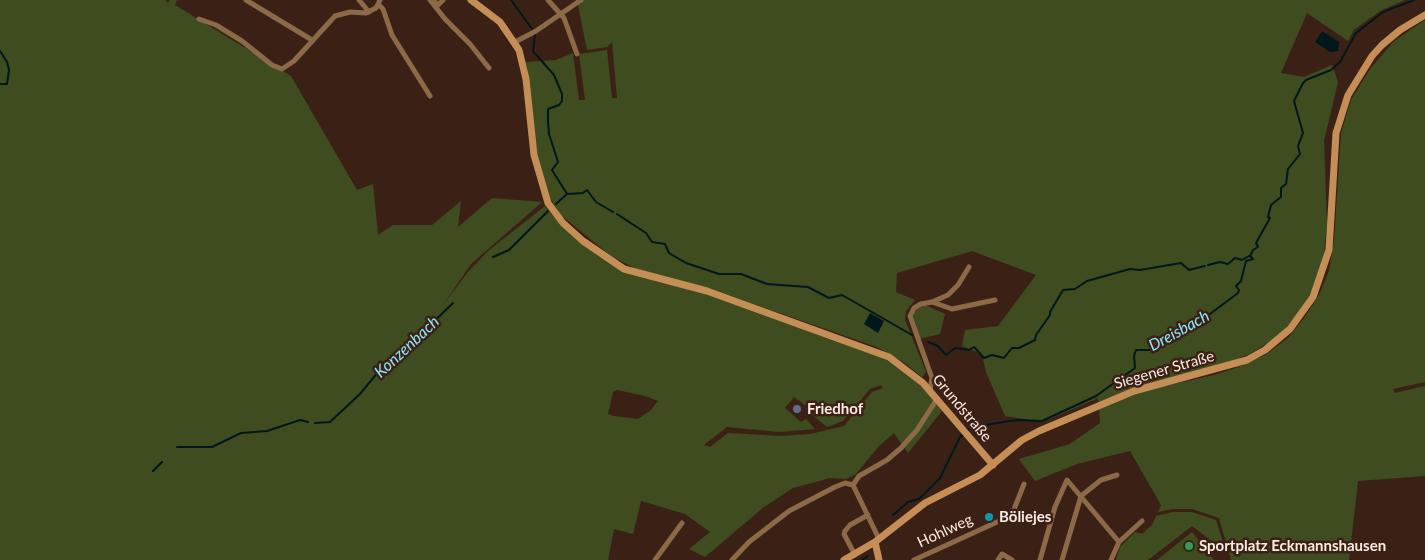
<!DOCTYPE html>
<meta charset="utf-8">
<style>
body{margin:0}
canvas{display:block;background:#3b2115}
</style>
<canvas width="1425" height="560"></canvas>
<script>
const ctx = document.querySelector('canvas').getContext('2d');
ctx.lineJoin = 'round';
function paint(path, color) {
  ctx.fillStyle = color;
  ctx.fill(path, 'evenodd');
}
function toPath(rows) {
  const path = new Path2D();
  for (const r of rows) {
    path.moveTo(r[0], r[1]);
    for (let i = 2; i < r.length; i += 2) path.lineTo(r[i], r[i + 1]);
  }
  return path;
}
function strokePath(path, color, width, dash) {
  ctx.strokeStyle = color;
  ctx.lineWidth = width;
  ctx.lineCap = dash ? 'butt' : 'round';
  ctx.setLineDash(dash || []);
  ctx.stroke(path);
}
function drawText(font, color, halo, rows, align = 'center') {
  ctx.font = font + ' Lato,sans-serif';
  ctx.lineWidth = 5;
  ctx.setLineDash([]);
  ctx.textBaseline = 'middle';
  ctx.strokeStyle = halo;
  ctx.fillStyle = color;
  for (const [text, x, y, turn = 0] of rows) {
    ctx.save();
    ctx.translate(x, y);
    ctx.rotate((+turn || 0) * Math.PI / 180);
    ctx.textAlign = isNaN(turn) ? turn : align;
    if (halo) ctx.strokeText(text, 0, 0);
    ctx.fillText(text, 0, 0);
    ctx.restore();
  }
}
paint(toPath([
 [0,0,165,0,168,3,170,0,177,0,175,5,291,76,357,190,373,184,378,235,393,225,432,225,461,201,458,227,492,198,542,202,471,264,443,305,468,272,488,251,545,206,561,225,597,255,624,270,708,293,886,359,923,387,942,411,908,453,894,433,879,446,855,475,846,479,830,478,793,488,764,507,705,557,689,549,710,532,685,514,641,501,633,534,614,529,608,560,0,560],
 [881,385,883,388,872,392,844,426,810,434,781,436,728,433,710,447,704,445,727,427,779,432,815,429,806,419,801,422,785,408,794,397,812,410,810,413,827,427,843,421,870,389],
 [617,390,645,396,658,401,651,410,638,419,614,416,608,414,613,392],
 [583,0,1405,0,1380,11,1354,30,1348,41,1307,13,1281,73,1304,77,1332,65,1338,82,1324,141,1327,224,1324,255,1316,284,1299,314,1277,337,1250,354,1219,366,1142,385,1098,402,1098,398,1043,422,1005,416,986,372,982,354,962,346,965,330,998,326,1036,275,972,251,897,273,896,292,915,300,906,311,905,320,926,372,922,377,906,364,877,347,708,288,636,269,611,256,561,215,550,198,537,154,526,62,556,60,573,53,579,100,585,100,579,54,607,50,612,98,617,98,612,42,607,47,587,50,578,5],
 [1425,20,1425,382,1393,389,1395,393,1425,386,1425,476,1358,481,1349,560,1231,560,1219,518,1192,509,1172,509,1158,512,1161,505,1130,451,1077,464,1035,481,1019,459,1070,444,1100,423,1099,409,1142,391,1214,375,1241,366,1265,355,1288,338,1304,318,1319,295,1329,271,1334,241,1341,133,1351,100,1370,69,1394,41],
 [925,305,945,314,940,334,919,339,912,317,915,310],
 [1173,512,1192,512,1216,520,1226,552,1192,526,1148,560,1116,560,1120,547,1135,532,1142,534,1152,525,1156,516],
 [1192,532,1214,560,1157,560]
]), '#3f4c1f');
paint(toPath([
 [1322,31,1339,42,1338,51,1330,52,1315,42],
 [870,313,884,321,878,333,864,324]
]), '#00171c');
strokePath(toPath([
 [511,0,532,29],
 [535,35,533,51,554,75,562,94,562,101,559,105,548,109,548,121,549,134,558,162,552,170,567,194],
 [0,51,7,62,9,70,7,84,0,84],
 [567,194,583,193,587,190,596,202,613,212],
 [556,204,567,194],
 [617,214,646,233,652,242,665,244,669,253,686,263,719,274,741,274,767,284,808,287,829,298,842,295,912,335],
 [493,257,509,250,548,211],
 [1208,265,1220,262,1228,264,1235,258,1242,260,1249,256],
 [928,342,938,346,946,355,955,348,969,350,974,347,984,358,992,355,1004,358,1012,348,1019,348,1035,340,1036,335,1050,315,1050,312,1063,290,1075,289,1087,281,1130,269,1140,270,1181,263,1189,270,1205,266],
 [315,423,330,422,360,394,388,360,412,343,453,303],
 [177,447,212,447,241,433,267,431,300,420,308,422],
 [153,471,162,462],
 [893,515,908,502,919,499,940,478,960,437,971,427,1017,420,1042,421,1096,396,1135,368,1134,356,1136,350,1151,350,1171,337,1183,325,1194,326,1238,293,1239,290,1236,286,1241,281,1246,261,1253,259,1250,256,1253,250,1258,247,1256,243,1270,218,1268,217,1271,205,1281,197,1281,188,1286,184,1288,169,1300,154,1298,146,1303,133,1294,101,1303,83,1306,80,1331,70,1340,62,1356,33,1383,12,1414,0],
 [862,560,868,556]
]), '#00171c', 2);
strokePath(toPath([
 [246,0,312,40],
 [359,0,369,12],
 [430,0,445,19,470,44,489,68],
 [433,0,438,5,443,0],
 [548,0,564,18,577,54],
 [379,5,383,9,392,35,430,96],
 [199,19,216,25,242,41,272,65,282,69,294,61,335,16,350,12,366,13,376,8,380,0],
 [515,42,536,31,581,0],
 [932,302,952,309,995,300],
 [930,390,932,378,910,316,914,308,921,304,932,302,948,295,958,285,969,267],
 [879,539,853,485,859,476,887,460,901,448,917,430,937,399],
 [855,555,844,534,845,531,850,525,868,515],
 [655,560,682,523],
 [732,560,749,542,789,511,835,487,845,483,853,485],
 [914,560,1008,517,1013,512,1024,484],
 [998,560,1002,554,1012,560],
 [1040,560,1055,507,1067,480,1119,542],
 [1062,560,1081,496,1101,480,1117,475],
 [1111,560,1119,542,1142,521]
]), '#8c6a48', 5);
strokePath(toPath([
 [471,0,500,22,519,50,526,79,534,155,548,203,563,223,583,241,624,269,707,291,889,357,923,383,993,465],
 [875,542,879,560],
 [844,560,875,542,925,503,980,475,1022,440,1039,431,1134,391,1247,360,1265,350,1290,329,1313,297,1329,250,1336,133,1348,95,1372,56,1382,45,1400,30,1425,15]
]), '#c48e56', 7);
for (const [x, y, r, color] of [
 [797,409,5,"#5c6f8a"],
 [989,517,5,"#0f9aa8"],
 [1189,546,5,"#2e9e5b"]
]) {
  const dot = new Path2D();
  dot.arc(x, y, r, 0, 2 * Math.PI);
  ctx.fillStyle = color;
  ctx.fill(dot);
  strokePath(dot, '#3b2115', 2);
}
drawText('15px', '#fceae2', '#3b2115', [
 ["Siegener Straße",1164,370,-16],
 ["Grundstraße",962,408,50],
 ["Hohlweg",945,531,-25]
]);
drawText('bold 15px', '#fceae2', '#3b2115', [
 ["Friedhof",807,409],
 ["Böliejes",999,517],
 ["Sportplatz Eckmannshausen",1199,546]
], 'left');
drawText('italic 16px', '#8de8fb', '#3b2115', [
 ["Dreisbach",1179,331,-29],
 ["Konzenbach",407,347,-43]
]);
</script>
